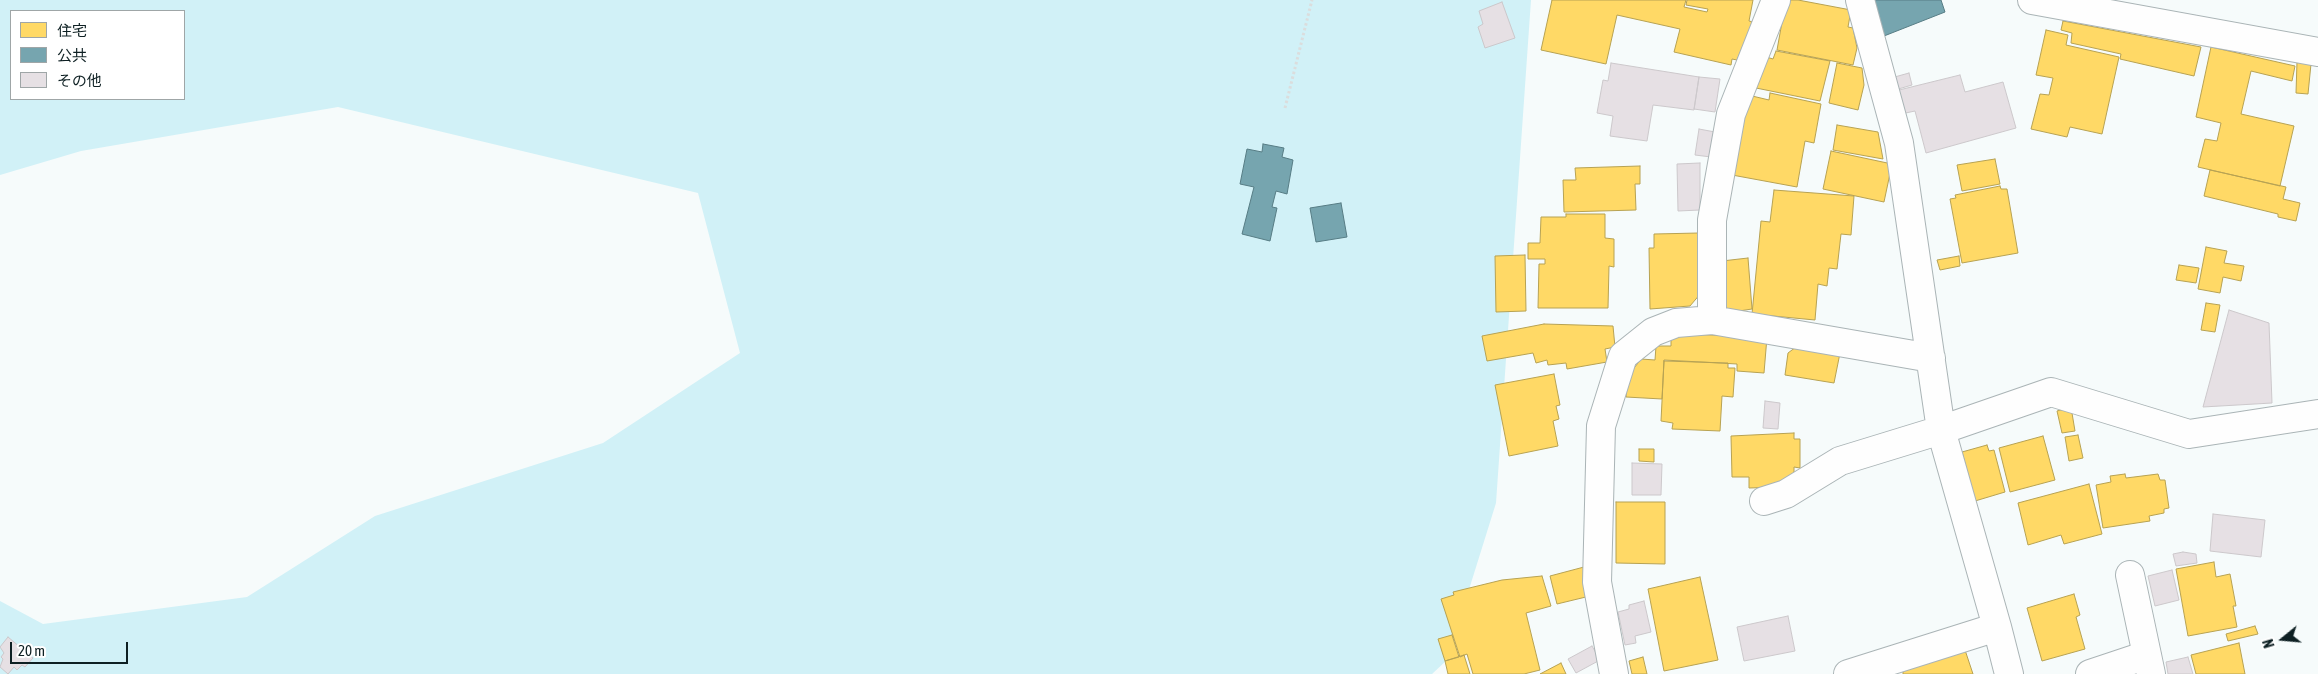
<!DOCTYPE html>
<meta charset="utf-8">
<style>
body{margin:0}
#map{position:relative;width:2318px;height:674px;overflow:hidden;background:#f6fbfb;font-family:"Asap Condensed","Noto Sans JP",sans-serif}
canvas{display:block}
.legend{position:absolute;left:10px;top:10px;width:175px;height:90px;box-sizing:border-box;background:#fff;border:1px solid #9fa6a7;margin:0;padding:6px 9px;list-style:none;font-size:15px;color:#0e2023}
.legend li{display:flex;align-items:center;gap:10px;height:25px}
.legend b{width:25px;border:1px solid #9fa6a7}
.north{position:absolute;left:2258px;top:614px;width:50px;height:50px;-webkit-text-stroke:4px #fff;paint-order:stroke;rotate:253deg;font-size:14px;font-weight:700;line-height:20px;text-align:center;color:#0e2023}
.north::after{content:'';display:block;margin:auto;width:18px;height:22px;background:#0e2023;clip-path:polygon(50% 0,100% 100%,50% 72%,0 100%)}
.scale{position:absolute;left:10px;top:642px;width:118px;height:22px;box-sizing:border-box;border:2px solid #0e2023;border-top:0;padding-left:6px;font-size:15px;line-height:18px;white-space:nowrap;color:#0e2023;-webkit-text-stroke:4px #fff;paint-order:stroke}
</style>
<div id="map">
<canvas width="2318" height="674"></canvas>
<ul class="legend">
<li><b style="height:14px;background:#ffd966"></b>住宅</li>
<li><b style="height:14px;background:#76a5af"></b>公共</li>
<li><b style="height:14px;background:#e6e0e4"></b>その他</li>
</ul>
<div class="north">N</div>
<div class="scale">20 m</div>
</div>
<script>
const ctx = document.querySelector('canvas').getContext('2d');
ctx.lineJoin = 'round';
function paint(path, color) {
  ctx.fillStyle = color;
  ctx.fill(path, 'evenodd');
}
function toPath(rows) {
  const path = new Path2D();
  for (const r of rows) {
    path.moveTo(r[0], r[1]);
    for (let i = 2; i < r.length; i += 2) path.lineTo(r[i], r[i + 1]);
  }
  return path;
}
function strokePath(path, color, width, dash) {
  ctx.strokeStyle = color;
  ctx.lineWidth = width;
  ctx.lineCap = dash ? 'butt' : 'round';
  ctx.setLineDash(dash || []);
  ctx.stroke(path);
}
paint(toPath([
 [0,0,1531,0,1496,503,1447,660,1432,674,0,674,0,601,43,624,247,597,375,516,603,443,740,353,698,193,338,107,81,151,0,175],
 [11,11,184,11,184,99,11,99]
]), '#d1f1f7');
const homes = toPath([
 [1552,0,1686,0,1684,7,1707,12,1708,9,1686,5,1687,0,1753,0,1749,21,1753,22,1737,60,1732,59,1731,65,1674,52,1680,29,1617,15,1606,64,1541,50,1552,0],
 [1786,0,1798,0,1851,10,1848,27,1853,28,1857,48,1853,65,1777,50,1786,0],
 [2063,21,2201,47,2194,76,2120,59,2121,54,2071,43,2072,33,2061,30,2063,21],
 [2046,30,2068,35,2066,45,2119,57,2102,134,2070,127,2067,137,2031,129,2040,94,2049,95,2053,78,2036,75,2046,30],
 [2211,47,2295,66,2292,81,2251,71,2241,114,2294,126,2280,186,2198,167,2205,139,2217,141,2221,123,2196,117,2211,47],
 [1776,51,1830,61,1820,101,1756,88,1763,56,1773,59,1776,51],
 [2297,62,2311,64,2308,94,2296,93,2297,62],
 [1837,63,1862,68,1864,85,1858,110,1829,103,1837,63],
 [1770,93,1821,104,1814,143,1805,141,1797,187,1732,175,1748,95,1769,100,1770,93],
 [1837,125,1878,132,1883,159,1833,150,1837,125],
 [1831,151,1892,164,1884,202,1823,189,1831,151],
 [1995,159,2000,184,1962,191,1957,165,1995,159],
 [1640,166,1640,184,1635,184,1636,210,1564,212,1563,180,1576,180,1575,168,1640,166],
 [2210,170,2286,187,2283,199,2300,203,2296,221,2278,217,2278,214,2204,196,2210,170],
 [2000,186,2001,189,2007,189,2018,253,1962,263,1950,199,1956,198,1955,195,2000,186],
 [1774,190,1854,196,1851,235,1841,234,1837,269,1829,268,1827,286,1818,284,1815,320,1752,314,1761,221,1770,222,1774,190],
 [1566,214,1605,214,1605,238,1614,239,1614,267,1609,266,1608,308,1538,308,1539,264,1545,264,1545,259,1528,259,1528,243,1540,243,1541,217,1566,217,1566,214],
 [1699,233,1701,293,1690,306,1650,309,1649,248,1654,248,1654,234,1699,233],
 [2206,247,2227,251,2224,263,2244,266,2241,281,2223,277,2220,293,2198,289,2206,247],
 [1525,255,1526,311,1496,312,1495,256,1525,255],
 [1959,256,1960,266,1940,270,1937,260,1959,256],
 [1748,258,1752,309,1726,313,1722,261,1748,258],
 [2179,265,2199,268,2196,283,2176,280,2179,265],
 [2206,303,2220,305,2215,332,2201,330,2206,303],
 [1544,324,1613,326,1615,347,1605,349,1607,362,1567,369,1566,363,1548,365,1547,360,1536,363,1533,353,1487,361,1482,336,1544,324],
 [1685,334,1767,337,1764,373,1737,371,1737,364,1664,360,1662,399,1626,397,1628,376,1641,359,1655,360,1656,346,1671,346,1671,338,1685,334],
 [1796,347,1840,353,1834,383,1785,375,1788,353,1796,347],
 [1664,361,1728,363,1728,368,1735,368,1733,397,1722,396,1720,431,1672,429,1673,423,1661,421,1664,361],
 [1554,374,1560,405,1556,406,1559,419,1553,421,1558,446,1509,456,1495,385,1554,374],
 [2071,407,2075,431,2062,433,2057,411,2071,407],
 [1794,433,1794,439,1800,439,1800,468,1794,467,1794,480,1780,481,1780,487,1749,488,1749,477,1732,477,1731,436,1794,433],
 [2078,435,2083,458,2069,461,2065,437,2078,435],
 [2043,436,2055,480,2010,492,1999,448,2043,436],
 [1987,445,1989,451,1994,450,2005,492,1975,501,1962,452,1987,445],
 [1639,449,1654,449,1654,462,1639,461,1639,449],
 [2125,474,2126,478,2158,474,2160,480,2165,480,2169,508,2164,509,2164,513,2149,516,2150,521,2103,528,2096,485,2111,482,2110,476,2125,474],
 [2089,484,2102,534,2064,544,2061,535,2028,545,2018,503,2089,484],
 [1616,502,1665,502,1665,564,1616,563,1616,502],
 [2214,562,2216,577,2230,574,2236,606,2233,606,2237,627,2188,636,2176,569,2214,562],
 [1584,567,1590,596,1557,604,1550,576,1584,567],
 [1542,576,1551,606,1526,613,1540,670,1524,674,1473,674,1467,654,1460,657,1441,599,1454,595,1453,592,1502,580,1542,576],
 [1700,577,1718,660,1664,671,1648,589,1700,577],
 [2074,594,2080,615,2076,617,2085,649,2042,661,2027,608,2074,594],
 [2255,626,2258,634,2228,641,2226,634,2255,626],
 [1452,635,1459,657,1445,661,1438,639,1452,635],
 [2239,643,2245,674,2196,674,2191,655,2239,643],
 [1965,650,1973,674,1903,674,1903,671,1965,650],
 [1464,655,1470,674,1448,674,1445,661,1464,655],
 [1643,657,1647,674,1632,674,1629,661,1643,657],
 [1561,663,1566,674,1540,674,1561,663]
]);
paint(homes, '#ffd966');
strokePath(homes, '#b7a252', 1);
const public = toPath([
 [1869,0,1941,0,1945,12,1884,36,1869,0],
 [1263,144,1284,148,1282,157,1293,160,1287,194,1276,191,1272,207,1277,208,1270,241,1242,234,1254,187,1240,184,1247,149,1262,152,1263,144],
 [1341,203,1347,237,1316,242,1310,208,1341,203]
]);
paint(public, '#76a5af');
strokePath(public, '#577d85', 1);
const building = toPath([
 [1502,2,1515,38,1485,48,1478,27,1483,24,1479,11,1502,2],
 [1611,63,1699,77,1694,110,1653,105,1647,141,1610,136,1613,116,1597,113,1603,80,1608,81,1611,63],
 [1909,73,1912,85,1895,90,1891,78,1909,73],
 [1960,75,1965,92,2003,82,2016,128,1926,153,1915,111,1901,114,1895,91,1960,75],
 [1699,77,1720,79,1715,112,1694,109,1699,77],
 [1699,129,1715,132,1711,157,1695,155,1699,129],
 [1700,163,1700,210,1678,211,1677,164,1700,163],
 [2229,310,2269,323,2272,403,2203,407,2229,310],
 [1765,401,1780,403,1778,429,1763,428,1765,401],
 [1632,463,1662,464,1661,495,1632,495,1632,463],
 [2213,514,2265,520,2261,557,2210,551,2213,514],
 [2183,552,2196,554,2197,563,2176,566,2173,554,2183,552],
 [2172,570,2179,600,2155,606,2148,576,2172,570],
 [1644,601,1651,632,1635,636,1636,643,1625,645,1618,612,1629,609,1629,605,1644,601],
 [1788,616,1795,651,1744,661,1737,627,1788,616],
 [8,637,33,658,25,667,22,665,17,670,14,667,8,674,0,667,3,659,1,657,4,653,0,647,8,637],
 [1592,646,1600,660,1576,673,1568,659,1592,646],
 [2188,657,2193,674,2168,674,2166,662,2188,657]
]);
paint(building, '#e6e0e4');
strokePath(building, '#ccc8cb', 1);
const minor = toPath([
 [1860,0,1899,143,1941,430,1997,627],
 [2032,0,2318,52],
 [1712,320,1931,358],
 [1764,501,1786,494,1840,461,1941,430,2051,392,2189,434,2318,414],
 [2130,575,2151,674],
 [1614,674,1597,582,1601,426,1623,356,1653,332,1676,323,1712,320,1712,220,1731,114,1776,0],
 [1848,674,1997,627,2009,674],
 [2090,674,2147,655]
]);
strokePath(minor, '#aab4b6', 30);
strokePath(toPath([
 [1285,108,1312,0]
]), '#dbdddd', 3, [2.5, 2.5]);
strokePath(minor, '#fefefe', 28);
</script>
